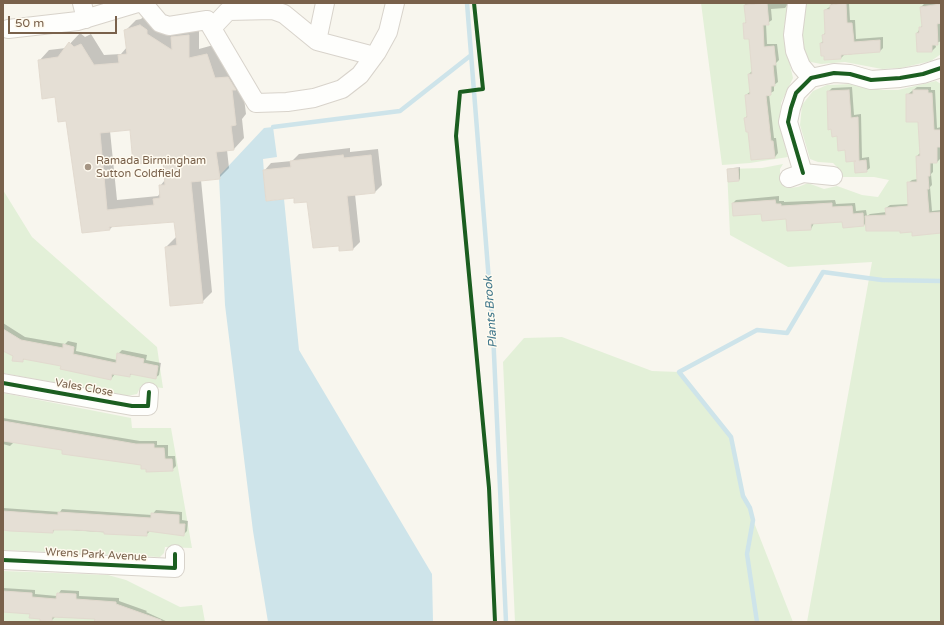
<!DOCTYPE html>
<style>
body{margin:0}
#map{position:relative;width:944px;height:625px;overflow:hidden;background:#f8f6ee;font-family:"Varela Round",sans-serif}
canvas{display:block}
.frame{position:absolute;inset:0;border:4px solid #79614b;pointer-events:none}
.scale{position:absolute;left:8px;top:16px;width:109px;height:18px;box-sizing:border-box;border:2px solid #79614b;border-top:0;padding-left:5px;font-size:12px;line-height:14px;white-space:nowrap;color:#79614b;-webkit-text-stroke:3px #fffbf0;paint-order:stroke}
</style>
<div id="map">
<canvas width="944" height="625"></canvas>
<div class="frame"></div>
<div class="scale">50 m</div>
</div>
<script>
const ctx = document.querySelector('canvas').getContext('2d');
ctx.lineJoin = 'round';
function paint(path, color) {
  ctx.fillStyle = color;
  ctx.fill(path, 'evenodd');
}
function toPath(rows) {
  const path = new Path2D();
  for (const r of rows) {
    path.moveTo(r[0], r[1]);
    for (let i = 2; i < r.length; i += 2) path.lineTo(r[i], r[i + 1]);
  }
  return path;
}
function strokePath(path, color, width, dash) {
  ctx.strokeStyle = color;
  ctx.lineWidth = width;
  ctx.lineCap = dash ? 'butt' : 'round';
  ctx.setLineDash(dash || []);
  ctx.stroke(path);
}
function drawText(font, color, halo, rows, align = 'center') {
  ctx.font = font + ' "Varela Round",sans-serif';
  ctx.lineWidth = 3;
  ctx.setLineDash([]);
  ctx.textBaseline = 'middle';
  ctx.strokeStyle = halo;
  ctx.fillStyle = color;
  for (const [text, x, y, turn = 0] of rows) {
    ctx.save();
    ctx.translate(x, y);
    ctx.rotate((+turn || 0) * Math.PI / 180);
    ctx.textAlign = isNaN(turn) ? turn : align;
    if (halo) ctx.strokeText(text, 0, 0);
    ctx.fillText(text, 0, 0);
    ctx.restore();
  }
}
paint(toPath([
 [701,3,787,3,789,8,784,26,784,38,793,78,781,103,780,126,788,157,750,163,722,165],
 [808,3,941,3,941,54,931,61,901,68,882,69,845,62,821,64,811,62,803,58,799,25,805,5],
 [936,81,941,84,941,622,807,622,872,262,788,267,730,235,727,169,762,168,783,164,780,169,780,177,785,186,789,188,798,187,808,183,824,189,837,186,862,195,878,197,889,180,874,177,841,177,840,170,833,163,818,162,810,159,800,125,802,105,813,91,827,85,853,84,883,90,898,90],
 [3,190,32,237,157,347,163,388,141,386,137,394,127,396,3,373],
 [562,337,652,371,679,372,731,437,743,496,750,508,753,520,793,622,515,622,503,362,524,338],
 [3,393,131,418,132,428,171,428,192,548,165,547,164,553,160,557,3,550],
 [3,571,108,575,126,580,180,607,202,605,205,622,3,622]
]), '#e3f0d8');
paint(toPath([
 [273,127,277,157,263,159,266,201,284,199,299,350,432,574,433,622,268,622,253,531,225,305,219,176,264,128]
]), '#cee4ea');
paint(toPath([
 [745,3,789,3,785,8,771,9,772,20,766,24,767,44,777,44,779,60,776,63,778,82,774,85,774,91,769,94,774,138,776,138,778,153,775,157,749,131,745,118,748,115,746,95,751,91,749,74,753,70,750,38,744,24,747,21],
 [831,3,849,3,850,20,855,20,856,39,883,37,883,48,880,51,844,55,841,58,821,43,823,41,823,35,826,32,825,10,831,6],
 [941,3,941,41,935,44,936,47,932,51,918,51,917,33,923,24,921,7,924,4],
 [144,16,174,35,182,28,199,25,199,49,217,44,225,68,239,67,242,82,246,114,242,119,244,138,234,149,227,150,229,168,219,178,201,180,212,292,202,302,166,247,177,236,175,221,113,226,110,229,83,232,67,120,39,61,49,50,66,48,80,33,85,37,91,34,104,55,121,54,127,47,126,30,136,20,141,19],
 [130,129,163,160,165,180,160,186,160,193,158,196,117,200,110,131],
 [852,87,854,115,861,114,862,158,869,157,870,168,866,171,855,162,838,135,828,92,832,88],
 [917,87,931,87,931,90,935,90,937,128,941,127,940,159,937,162,933,162,933,172,931,174,932,185,930,187,932,211,941,210,941,232,912,231,867,222,864,225,844,227,843,221,814,223,811,229,787,218,762,213,733,203,736,200,779,196,779,201,784,201,784,202,835,200,836,204,855,203,856,211,866,210,867,216,870,214,887,212,886,208,890,205,909,204,908,183,912,180,918,179,917,156,920,153,919,121,907,95],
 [350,148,350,152,378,149,382,185,375,192,355,194,360,242,353,249,340,244,308,201,295,197,264,171,271,163,292,161,299,154],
 [740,167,740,179,739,180,728,169],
 [3,323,25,337,65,344,68,341,77,343,76,351,117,360,118,354,122,350,147,355,146,360,161,363,159,375,155,378,132,374,129,376,115,374,111,379,62,365,25,358,22,361,3,350],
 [3,418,140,441,157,441,157,445,168,445,168,456,175,456,176,466,172,470,147,468,142,464,63,449,14,442,10,446,3,444],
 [3,508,60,512,62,509,152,515,156,510,182,512,182,520,188,521,187,531,183,535,150,531,146,535,55,529,53,532,3,529],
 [3,588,35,590,35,594,57,596,61,590,79,591,79,596,119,598,119,601,147,611,146,612,168,622,105,622,96,618,55,617,51,621,31,614,4,611,3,613]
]), '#0003');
strokePath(toPath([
 [467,3,493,332,506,622],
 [273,127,400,111,470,56],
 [757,622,747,554,753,520,750,508,743,496,731,437,679,372,757,330,787,333,823,272,882,280,941,281]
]), '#cee4ea', 4.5);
const building = toPath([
 [767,3,769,25,763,25,764,47,774,46,776,65,773,65,775,86,771,86,771,95,766,96,771,141,773,141,775,158,751,160,748,132,746,132,744,118,747,117,745,95,750,94,748,74,752,74,749,39,744,39,743,23,746,23,744,5,767,3],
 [846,3,847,23,852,23,854,42,880,40,880,52,841,55,841,59,824,60,824,56,821,56,820,43,823,43,822,35,825,34,824,10,830,9,830,5,846,3],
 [941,4,941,23,937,24,938,45,932,45,932,52,917,52,916,33,919,33,919,27,922,27,920,7,941,4],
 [140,25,147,30,147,34,172,50,171,37,189,35,189,58,207,54,215,78,228,77,236,90,232,90,236,125,231,126,234,150,216,152,220,179,191,182,203,303,170,306,165,247,177,245,174,222,109,227,110,230,82,233,66,121,58,122,55,97,42,99,38,60,58,57,69,42,74,47,81,44,94,65,119,63,118,55,127,54,124,30,140,25],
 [130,130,133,164,163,162,165,185,159,185,160,198,153,199,154,205,107,210,100,133,130,130],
 [849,90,851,118,858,117,859,161,866,160,867,172,855,173,854,161,856,161,846,162,845,150,838,151,837,136,832,137,831,129,828,130,827,91,849,90],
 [913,90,928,90,928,93,932,93,934,130,941,130,941,147,937,147,937,163,930,163,930,176,928,176,929,189,927,189,929,213,941,212,941,233,912,236,912,232,900,233,900,231,866,231,865,216,886,215,885,208,908,206,907,182,917,182,916,156,920,156,918,122,906,122,906,94,913,94,913,90],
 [343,155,344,158,371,155,375,193,347,196,353,250,339,251,339,246,313,248,307,202,294,203,294,198,266,201,263,170,291,167,290,161,343,155],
 [738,168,739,181,728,182,727,169,738,168],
 [775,200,776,204,781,204,781,206,832,203,832,207,852,206,853,214,863,213,864,226,843,228,842,222,811,224,811,230,787,231,786,219,762,221,761,214,733,216,732,203,775,200],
 [3,329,21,340,63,348,63,344,74,347,73,354,116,363,117,353,144,359,143,363,158,366,156,379,130,374,130,377,112,374,111,380,60,369,61,366,23,359,23,362,12,361,13,356,3,351,3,329],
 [3,421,136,444,154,444,154,448,164,448,165,459,172,459,173,471,146,472,146,469,141,469,141,465,62,454,62,450,3,441,3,421],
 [3,511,58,515,58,512,151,518,151,513,179,515,179,524,185,524,184,536,147,531,147,536,104,534,104,532,76,530,53,530,53,533,10,531,3,530,3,511],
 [3,591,32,593,32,597,56,599,57,593,76,594,76,599,116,602,116,604,161,620,161,622,94,622,95,619,52,617,52,622,40,621,40,619,29,618,30,614,3,612,3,591]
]);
paint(building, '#e5dfd5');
strokePath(building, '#e2dacf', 1);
const minor = toPath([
 [82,3,86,19],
 [143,3,160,23,169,26,207,20,256,103,287,102,314,98,342,89,360,75,377,52,388,32,395,3],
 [325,3,317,41,374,56],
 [797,3,793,35,795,51,801,66,811,78],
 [212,28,228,11,273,10,284,14,317,41],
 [8,29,78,21,138,3],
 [803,173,788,122,791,108,796,93,811,78,834,73,850,74,871,80,900,78,923,74,941,68],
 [789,178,803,173,833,176],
 [3,383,132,406,148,406,149,392],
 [3,560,175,568,175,554]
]);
strokePath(minor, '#d8d3cb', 20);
strokePath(minor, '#fefefc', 18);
strokePath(toPath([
 [474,3,483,89,460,92,456,136,489,488,495,622],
 [803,173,788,122,791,108,796,93,811,78,834,73,850,74,871,80,900,78,923,74,941,68],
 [3,383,132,406,148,406,149,392],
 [3,560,175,568,175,554]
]), '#1b5e20', 4);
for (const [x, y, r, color] of [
 [88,167,4,"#a59584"]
]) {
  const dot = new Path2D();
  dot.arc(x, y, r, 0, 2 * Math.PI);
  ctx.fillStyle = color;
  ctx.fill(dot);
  strokePath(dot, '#fffbf0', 1.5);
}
drawText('11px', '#79614b', '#fffbf0', [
 ["Ramada Birmingham",96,161],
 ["Sutton Coldfield",96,174]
], 'left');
drawText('11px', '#79614b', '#fffbf0', [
 ["Vales Close",84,388,10],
 ["Wrens Park Avenue",96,555,3]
]);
drawText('italic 12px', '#43798d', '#fffbf0', [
 ["Plants Brook",491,312,-94]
]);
</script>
